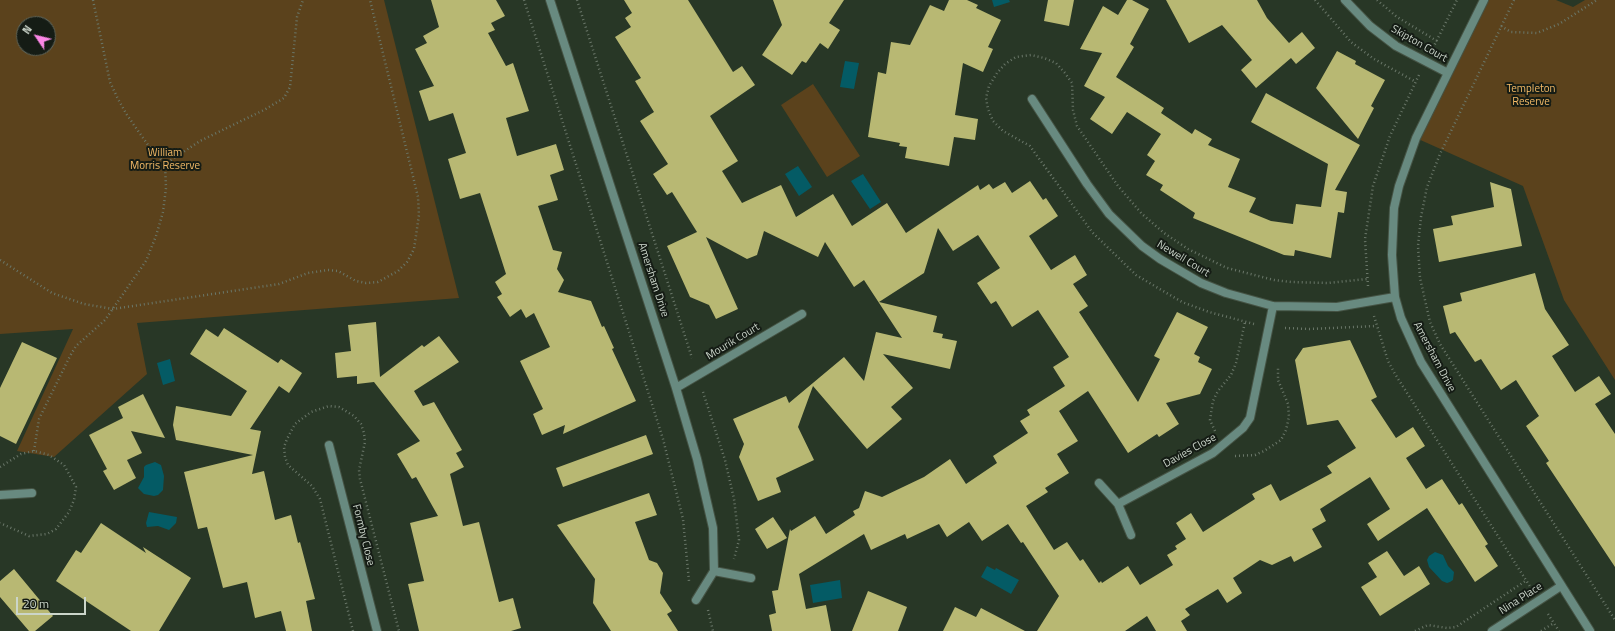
<!DOCTYPE html>
<style>
body{margin:0}
#map{position:relative;width:1615px;height:631px;overflow:hidden;background:#283726;font-family:"Titillium Web",sans-serif}
canvas{display:block}
.north{position:absolute;left:16px;top:16px;width:40px;height:40px;box-sizing:border-box;background:#151c15;border:1px solid #5e665d;border-radius:50%;rotate:305deg;font-size:11px;font-weight:700;line-height:16px;text-align:center;color:#cbd5ca}
.north::after{content:'';display:block;margin:auto;width:14px;height:18px;background:#fb87e6;clip-path:polygon(50% 0,100% 100%,50% 72%,0 100%)}
.scale{position:absolute;left:16px;top:597px;width:70px;height:18px;box-sizing:border-box;border:2px solid #cbd5ca;border-top:0;padding-left:5px;font-size:12px;line-height:14px;white-space:nowrap;color:#cbd5ca;-webkit-text-stroke:3px #151c15;paint-order:stroke}
</style>
<div id="map">
<canvas width="1615" height="631"></canvas>
<div class="north">N</div>
<div class="scale">20 m</div>
</div>
<script>
const ctx = document.querySelector('canvas').getContext('2d');
ctx.lineJoin = 'round';
function paint(path, color) {
  ctx.fillStyle = color;
  ctx.fill(path, 'evenodd');
}
function toPath(rows) {
  const path = new Path2D();
  for (const r of rows) {
    path.moveTo(r[0], r[1]);
    for (let i = 2; i < r.length; i += 2) path.lineTo(r[i], r[i + 1]);
  }
  return path;
}
function strokePath(path, color, width, dash) {
  ctx.strokeStyle = color;
  ctx.lineWidth = width;
  ctx.lineCap = dash ? 'butt' : 'round';
  ctx.setLineDash(dash || []);
  ctx.stroke(path);
}
function drawText(font, color, halo, rows, align = 'center') {
  ctx.font = font + ' "Titillium Web",sans-serif';
  ctx.lineWidth = 4;
  ctx.setLineDash([]);
  ctx.textBaseline = 'middle';
  ctx.strokeStyle = halo;
  ctx.fillStyle = color;
  for (const [text, x, y, turn = 0] of rows) {
    ctx.save();
    ctx.translate(x, y);
    ctx.rotate((+turn || 0) * Math.PI / 180);
    ctx.textAlign = isNaN(turn) ? turn : align;
    if (halo) ctx.strokeText(text, 0, 0);
    ctx.fillText(text, 0, 0);
    ctx.restore();
  }
}
paint(toPath([
 [0,0,384,0,459,298,137,323,147,374,54,457,17,451,73,329,0,334],
 [24,24,48,24,48,48,24,48],
 [1484,0,1556,0,1573,7,1585,0,1615,0,1615,380,1564,300,1523,186,1416,138],
 [813,84,860,156,827,177,781,105]
]), '#5b421c');
paint(toPath([
 [992,0,1009,0,1010,2,994,7],
 [845,61,859,63,854,89,840,87],
 [798,166,812,187,799,196,785,174],
 [863,174,881,202,870,209,851,181],
 [170,359,175,381,163,385,157,363],
 [155,462,161,465,164,476,163,490,158,495,154,496,144,494,138,488,144,477,144,467,146,465],
 [149,512,177,517,176,523,169,530,158,526,147,527,146,523],
 [1435,552,1443,555,1448,566,1454,572,1453,580,1450,582,1447,583,1442,581,1429,567,1427,560,1429,556],
 [987,566,995,570,996,568,1019,580,1011,594,981,577],
 [840,580,842,598,813,603,810,585]
]), '#045b65');
paint(toPath([
 [431,0,496,0,505,16,491,23,495,30,488,33,506,66,513,63,529,111,506,118,517,156,556,144,564,170,550,175,558,200,538,206,553,250,562,252,557,269,564,280,558,292,591,301,602,327,604,326,614,348,612,349,636,401,563,434,565,425,542,435,533,414,543,409,520,361,550,347,534,313,526,318,521,309,510,317,497,297,502,294,495,282,506,274,480,193,460,199,448,159,466,153,453,113,429,121,419,91,434,86,415,49,427,43,423,36,439,27],
 [624,0,688,0,733,72,742,66,755,85,710,116,738,161,722,171,742,203,781,185,796,217,833,194,852,226,887,203,906,233,978,185,980,190,989,184,993,189,1005,182,1012,193,1030,181,1043,200,1046,198,1058,216,1029,236,1051,270,1075,255,1087,275,1073,284,1088,306,1079,312,1138,402,1160,359,1154,356,1177,312,1208,327,1194,354,1200,357,1198,362,1212,369,1200,394,1166,403,1179,424,1159,437,1157,434,1128,453,1088,391,1059,411,1078,441,1057,454,1069,473,1045,488,1048,492,1026,506,1054,550,1067,542,1080,561,1083,559,1099,583,1101,581,1102,583,1128,566,1140,585,1173,565,1167,555,1177,549,1175,546,1186,539,1176,523,1191,513,1203,532,1255,499,1252,494,1271,484,1280,501,1332,473,1327,466,1356,448,1338,420,1307,425,1295,360,1303,348,1350,340,1377,397,1371,400,1396,438,1413,427,1425,446,1406,458,1426,489,1442,479,1459,505,1462,503,1488,544,1485,546,1498,566,1475,582,1427,508,1378,541,1367,524,1390,509,1370,477,1320,509,1326,521,1312,529,1322,547,1294,562,1291,556,1272,565,1260,560,1233,578,1242,593,1227,603,1218,589,1185,609,1190,615,1181,621,1187,631,1156,631,1147,616,1125,631,1037,631,1059,596,1023,542,1021,543,1008,524,982,541,969,522,947,537,939,524,907,539,905,534,871,550,864,534,799,574,806,609,826,605,831,631,772,631,769,615,776,613,772,591,778,590,790,529,791,531,815,516,826,534,855,515,853,511,859,508,865,491,882,497,924,477,950,459,966,484,997,463,993,456,1028,433,1020,421,1030,415,1027,410,1065,386,1053,367,1069,357,1038,310,1012,327,996,301,991,304,977,283,1000,268,978,235,953,251,938,228,924,273,879,302,937,316,933,332,943,334,942,338,957,341,950,369,883,354,913,388,891,407,902,419,867,449,813,386,798,427,814,460,776,478,781,492,758,501,739,457,744,444,733,419,786,396,789,403,844,357,864,381,876,332,902,338,864,280,854,287,825,242,818,257,764,231,757,255,747,259,706,237,738,309,716,319,709,305,690,297,667,246,697,232,672,192,667,195,653,174,668,164,640,121,654,112,635,81,641,78,615,37,631,27,625,18,632,13],
 [773,0,844,0,829,23,840,30,828,49,820,43,806,63,802,61,792,75,762,55,782,25],
 [949,0,967,0,978,5,976,8,1001,20,988,47,993,49,983,72,963,63,955,115,978,119,975,140,954,137,949,166,905,158,907,147,899,146,900,143,868,137,878,72,886,74,891,42,910,45,930,5,944,11],
 [1048,0,1074,0,1069,26,1044,21],
 [1127,0,1132,0,1149,9,1130,44,1134,47,1116,77,1164,108,1161,113,1192,134,1195,129,1212,139,1208,145,1240,159,1228,187,1256,198,1249,212,1271,221,1293,224,1296,204,1321,207,1328,164,1251,122,1266,93,1360,145,1335,190,1347,192,1344,213,1338,212,1331,258,1295,250,1294,256,1284,255,1193,218,1195,213,1160,190,1163,185,1146,175,1155,161,1147,155,1161,134,1127,112,1112,134,1090,119,1105,97,1084,86,1102,53,1080,49,1103,6,1118,15],
 [1166,0,1257,0,1267,18,1289,43,1302,32,1315,48,1296,64,1291,58,1256,88,1241,70,1252,60,1222,25,1189,43],
 [1337,51,1356,61,1355,64,1385,80,1371,106,1374,108,1358,139,1316,88],
 [1490,182,1511,189,1522,246,1439,262,1433,229,1453,225,1451,216,1494,207],
 [1535,273,1545,309,1569,345,1552,356,1575,392,1599,376,1611,394,1595,404,1615,434,1615,567,1546,463,1549,461,1526,426,1539,416,1516,380,1501,390,1481,359,1475,362,1455,332,1450,334,1443,306,1462,301,1460,293],
 [376,322,380,377,422,345,424,347,439,336,459,362,414,391,423,406,434,402,462,450,456,453,464,467,450,474,463,526,479,522,499,602,513,598,521,628,511,631,419,631,408,584,424,581,410,523,438,516,416,477,412,479,397,454,420,441,374,382,357,384,357,376,337,378,335,353,351,351,348,325],
 [224,328,278,363,281,359,302,373,289,393,279,386,250,429,261,431,252,474,264,471,275,520,291,515,298,543,300,542,315,599,306,601,312,631,286,631,281,611,255,618,247,582,223,588,207,527,198,529,184,472,253,455,176,440,173,425,176,406,231,416,247,391,190,354,206,329,218,337],
 [22,342,57,358,16,444,0,436,0,388],
 [143,394,165,438,131,431,142,453,127,460,136,478,114,490,103,471,107,469,89,435,123,418,118,407],
 [646,435,653,454,563,487,556,468],
 [649,493,657,515,635,522,649,560,657,563,663,573,660,593,672,611,667,614,678,631,611,631,593,603,595,579,557,525],
 [773,517,787,538,767,549,755,529],
 [101,523,146,553,143,547,191,578,159,631,131,631,56,581,76,550,81,553],
 [1387,551,1404,576,1419,566,1430,584,1380,616,1361,587,1377,577,1368,563],
 [14,569,53,616,35,631,29,631,0,597,0,581],
 [868,591,907,607,898,631,852,631],
 [955,607,976,617,981,608,1025,631,943,631]
]), '#b8b873');
const street = toPath([
 [550,0,676,388,697,459,713,528,714,571],
 [1345,0,1370,26,1396,46,1448,73],
 [1484,0,1416,138,1399,186,1394,208,1392,255,1395,297,1401,318,1421,362,1590,631],
 [1032,99,1087,184,1109,214,1142,246,1160,259,1201,283,1226,293,1273,306,1337,307,1395,297],
 [676,388,802,314],
 [329,445,377,631],
 [1099,483,1118,504,1131,535],
 [0,495,32,493],
 [1118,504,1213,453,1243,428,1250,418,1273,306],
 [696,600,714,571,751,578],
 [1492,631,1561,586]
]);
strokePath(street, '#455344', 10);
strokePath(toPath([
 [93,0,110,82,118,99,127,115,148,145,165,164],
 [524,0,663,439,683,519,689,581],
 [577,0,692,358],
 [1315,0,1351,42,1374,59,1416,82],
 [1377,0,1397,17,1437,41],
 [1514,0,1440,154,1427,187,1421,217,1418,246,1420,278,1430,322,1440,344,1615,620],
 [1501,26,1511,32,1537,33,1559,24,1597,0],
 [1433,48,1457,0],
 [0,260,52,293,84,304,113,309,279,284,308,273,328,270,338,271,356,281,366,283,378,282,398,271,407,262,414,249,419,215,418,197,370,0],
 [1368,286,1365,239,1373,186,1390,136,1419,75],
 [1374,316,1388,361,1395,374,1531,588],
 [1254,324,1209,312,1182,302,1158,288,1136,275,1092,232,1030,146,1003,131,993,121,988,109,986,98,989,86,997,73,1005,64,1016,57,1031,55,1044,58,1056,63,1065,73,1072,83,1073,110,1077,126,1118,186,1142,214,1164,233,1188,249,1227,268,1274,280,1291,282,1328,283,1367,279],
 [1285,328,1309,329,1376,326],
 [703,392,725,460,734,499,739,540,734,559],
 [1215,431,1210,420,1213,401,1218,391,1231,375,1236,363,1245,322],
 [34,451,39,419,70,356,76,346,105,320,146,261,156,236,163,212,166,188,165,164,200,141,264,110,284,98,290,87,297,17,303,0],
 [1235,456,1255,455,1264,451,1281,440,1286,430,1289,417,1288,404,1278,380,1278,368],
 [0,467,21,454,34,451,49,455,64,465,76,487,74,500,69,512,56,529,47,534,29,536,0,523],
 [708,610,713,631],
 [1548,614,1559,631],
 [353,631,320,499,312,486,288,465,285,457,284,447,287,439,295,424,311,412,329,406,339,407,354,416,361,424,364,433,365,442,359,470,360,479,399,631],
 [1415,631,1428,625,1447,628,1456,627,1527,580],
 [1541,631,1554,623]
]), '#6a7769', 2.5, [1, 3]);
strokePath(street, '#688a80', 8);
drawText('11px', '#cbd5ca', '#151c15', [
 ["Skipton Court",1419,44,30],
 ["Newell Court",1183,259,31],
 ["Amersham Drive",653,280,72],
 ["Mourik Court",733,342,-31],
 ["Amersham Drive",1434,357,62],
 ["Davies Close",1190,451,-29],
 ["Formby Close",363,535,76],
 ["Nina Place",1521,599,-33]
]);
drawText('11px', '#f5bb67', '#151c15', [
 ["Templeton",1531,89],
 ["Reserve",1531,102],
 ["William",165,153],
 ["Morris Reserve",165,166]
]);
</script>
